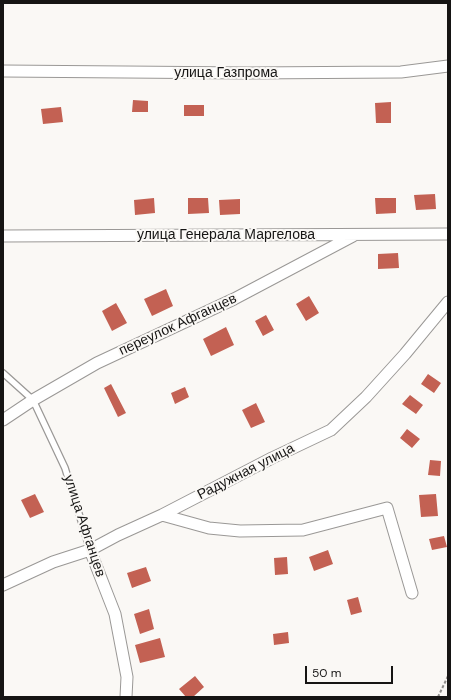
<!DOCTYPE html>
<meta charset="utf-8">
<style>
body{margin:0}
#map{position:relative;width:451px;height:700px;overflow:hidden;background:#faf8f5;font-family:"DM Sans",sans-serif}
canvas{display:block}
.frame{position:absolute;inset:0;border:4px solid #161514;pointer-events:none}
.scale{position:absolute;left:305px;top:666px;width:88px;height:18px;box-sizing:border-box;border:2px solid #161514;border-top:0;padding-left:5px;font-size:12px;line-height:14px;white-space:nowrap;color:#161514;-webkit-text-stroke:3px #faf8f5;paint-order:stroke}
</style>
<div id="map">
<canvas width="451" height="700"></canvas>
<div class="frame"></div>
<div class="scale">50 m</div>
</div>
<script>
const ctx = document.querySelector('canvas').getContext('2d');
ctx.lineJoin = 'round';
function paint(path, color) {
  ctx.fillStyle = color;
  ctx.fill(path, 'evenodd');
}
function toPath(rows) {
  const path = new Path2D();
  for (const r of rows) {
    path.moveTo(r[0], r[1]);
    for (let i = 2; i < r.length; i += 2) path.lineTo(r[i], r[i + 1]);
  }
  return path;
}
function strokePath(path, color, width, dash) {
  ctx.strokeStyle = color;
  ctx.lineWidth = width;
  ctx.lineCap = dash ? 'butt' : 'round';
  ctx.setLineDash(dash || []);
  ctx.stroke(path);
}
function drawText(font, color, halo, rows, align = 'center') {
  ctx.font = font + ' "DM Sans",sans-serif';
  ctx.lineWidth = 4;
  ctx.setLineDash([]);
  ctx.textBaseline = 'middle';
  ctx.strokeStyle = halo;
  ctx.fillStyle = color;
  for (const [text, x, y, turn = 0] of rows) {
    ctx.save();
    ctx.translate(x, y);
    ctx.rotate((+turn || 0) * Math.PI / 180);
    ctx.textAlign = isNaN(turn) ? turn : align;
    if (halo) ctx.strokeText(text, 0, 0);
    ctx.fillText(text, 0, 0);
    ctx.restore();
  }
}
paint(toPath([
 [133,100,148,101,148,112,132,112],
 [391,102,391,123,376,123,375,103],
 [184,105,204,105,204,116,184,116],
 [61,107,63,122,43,124,41,109],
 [435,194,436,209,416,210,414,195],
 [154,198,155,213,135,215,134,200],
 [188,198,208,198,209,213,188,214],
 [375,198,396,198,396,213,376,214],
 [240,199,240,214,220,215,219,200],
 [398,253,399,268,378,269,378,254],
 [166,289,173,306,152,316,144,299],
 [309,296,319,313,306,321,296,304],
 [116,303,127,323,112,331,102,311],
 [266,315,274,330,263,336,255,321],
 [226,327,234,345,211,356,203,339],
 [428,374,441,383,434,393,421,384],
 [111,384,126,413,118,417,104,388],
 [185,387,189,397,175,404,171,393],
 [410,395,423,405,416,414,402,404],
 [256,403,265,422,251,428,242,410],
 [407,429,420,439,412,448,400,438],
 [430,460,441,461,440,476,428,475],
 [35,494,44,512,30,518,21,500],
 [436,494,438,516,421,517,419,495],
 [444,536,447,547,432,550,429,539],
 [328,550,333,564,314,571,309,557],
 [287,557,288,574,275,575,274,558],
 [146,567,151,581,132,588,127,573],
 [358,597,362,612,351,615,347,600],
 [149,609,154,629,140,634,134,614],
 [288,632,289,643,274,645,273,634],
 [160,638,165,657,140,663,135,645],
 [195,676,204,687,193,697,186,697,179,689]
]), '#c36153');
const lane = toPath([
 [3,373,33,400,65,468,90,550]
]);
const street = toPath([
 [3,71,247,73,401,72,448,66],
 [3,236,448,234],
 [3,420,33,400,97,363,234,299,353,236],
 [162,515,209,528,240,531,303,530,387,508,412,593],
 [90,550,115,614,127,677,126,697],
 [3,585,53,562,90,550,118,535,162,515,272,458,331,430,366,397,405,354,448,302]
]);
strokePath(lane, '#9a9896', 8);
strokePath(street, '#9a9896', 13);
strokePath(toPath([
 [438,697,448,676]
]), '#8f8d8b', 2, [3, 2]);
strokePath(lane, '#fff', 5.5);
strokePath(street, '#fff', 11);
drawText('14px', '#161514', '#faf8f5', [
 ["улица Газпрома",226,73],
 ["улица Генерала Маргелова",226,235],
 ["переулок Афганцев",178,325,-25],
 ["Радужная улица",246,472,-27],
 ["улица Афганцев",84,526,72]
]);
</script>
